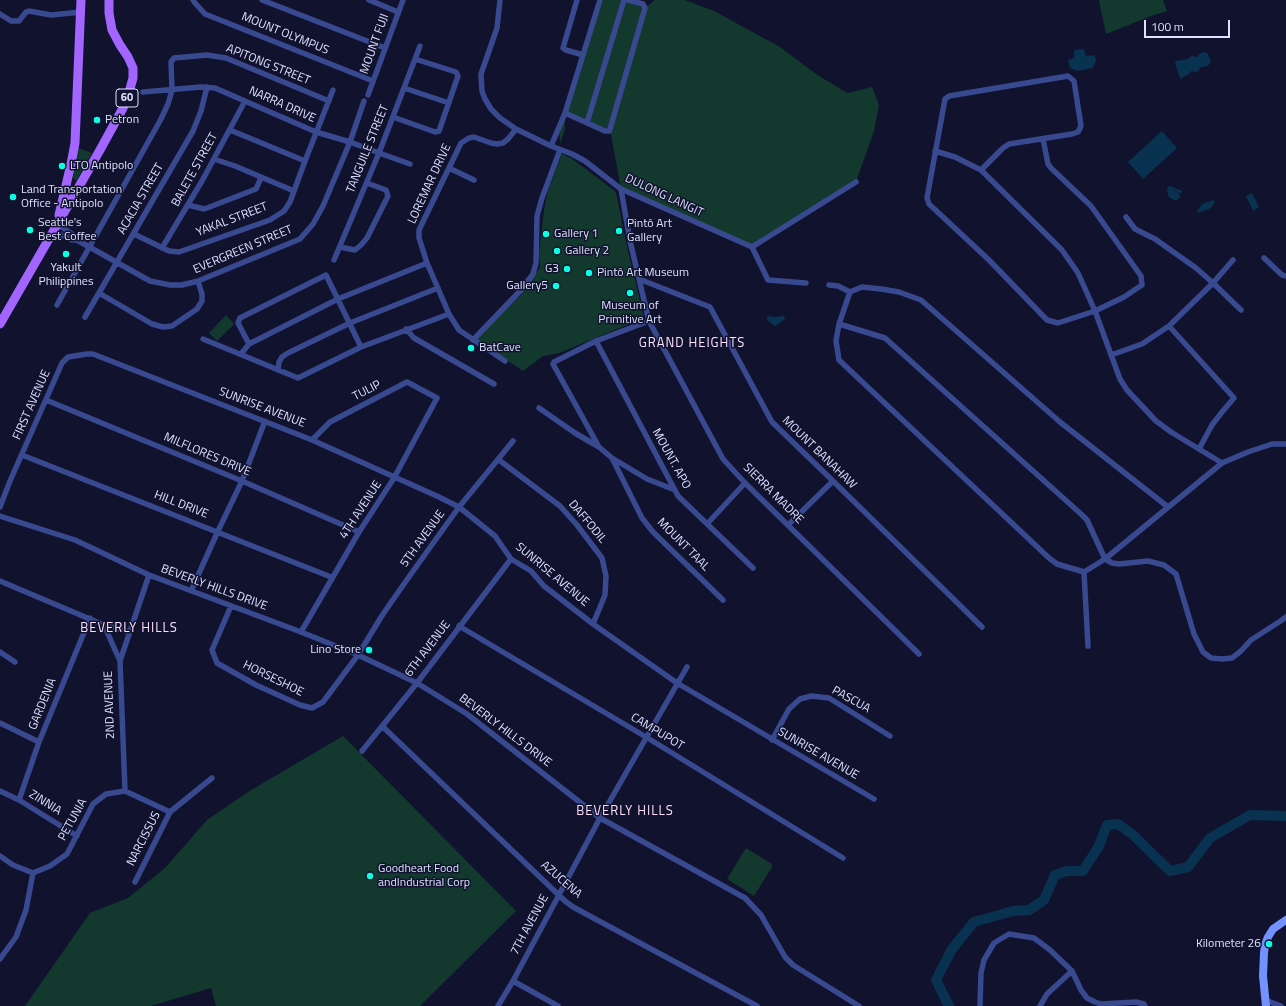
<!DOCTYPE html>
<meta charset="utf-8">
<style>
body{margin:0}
#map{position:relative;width:1286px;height:1006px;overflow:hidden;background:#10122e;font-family:"Titillium Web",sans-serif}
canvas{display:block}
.scale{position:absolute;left:1144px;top:20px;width:86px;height:18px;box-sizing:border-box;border:2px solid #dee1ff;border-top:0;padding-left:5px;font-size:12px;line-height:14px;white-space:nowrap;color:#dee1ff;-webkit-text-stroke:3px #10122e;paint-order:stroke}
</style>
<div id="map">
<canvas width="1286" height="1006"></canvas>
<div class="scale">100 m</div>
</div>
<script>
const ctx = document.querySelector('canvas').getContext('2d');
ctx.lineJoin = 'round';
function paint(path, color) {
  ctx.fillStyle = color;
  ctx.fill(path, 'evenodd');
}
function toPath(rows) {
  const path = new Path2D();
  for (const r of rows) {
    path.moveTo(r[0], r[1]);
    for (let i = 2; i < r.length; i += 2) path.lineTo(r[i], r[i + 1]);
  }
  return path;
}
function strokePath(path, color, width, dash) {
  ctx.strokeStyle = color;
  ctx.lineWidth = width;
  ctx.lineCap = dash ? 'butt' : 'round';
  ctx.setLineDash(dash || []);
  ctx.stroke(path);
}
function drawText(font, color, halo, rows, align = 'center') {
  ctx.font = font + ' "Titillium Web",sans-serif';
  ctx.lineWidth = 3;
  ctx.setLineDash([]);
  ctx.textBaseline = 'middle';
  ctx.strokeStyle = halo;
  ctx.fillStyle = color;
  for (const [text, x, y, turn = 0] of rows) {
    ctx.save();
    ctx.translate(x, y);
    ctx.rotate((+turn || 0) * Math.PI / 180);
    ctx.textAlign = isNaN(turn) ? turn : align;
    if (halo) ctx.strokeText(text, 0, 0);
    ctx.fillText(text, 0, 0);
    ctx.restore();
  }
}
paint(toPath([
 [603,0,622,0,645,8,655,0,685,0,714,11,780,47,816,74,847,93,872,87,879,105,874,131,856,182,752,247,621,189,610,129,587,123,565,113,565,129,560,144,559,129,583,55],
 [1099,0,1163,0,1167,11,1151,16,1106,34],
 [78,148,92,153,76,181,73,178],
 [562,154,571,158,615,191,617,197,626,242,644,318,559,353,543,356,523,371,474,338,522,294,514,287,537,272,540,267,539,253,544,210,548,191],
 [226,315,234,324,217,341,209,333],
 [343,736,516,911,420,1006,216,1006,211,988,151,1006,25,1006,90,913,128,898,165,868,207,820,248,792],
 [746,848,772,864,772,867,754,896,727,879]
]), '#13392f');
paint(toPath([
 [1084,49,1086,56,1095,55,1096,61,1093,68,1077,71,1070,68,1068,60,1074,58,1074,50],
 [1205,52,1208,54,1211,61,1208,66,1201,67,1198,71,1196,72,1191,71,1190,73,1181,79,1179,76,1175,63,1176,61,1188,59,1191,56,1197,57,1199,54],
 [1162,131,1177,148,1143,179,1128,162],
 [1168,186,1173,187,1182,191,1180,194,1173,189,1172,189,1179,194,1180,197,1176,201,1170,198,1168,196,1167,189],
 [1252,193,1259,207,1253,211,1246,196],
 [1213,200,1215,202,1211,208,1201,212,1198,213,1197,211,1202,204],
 [770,316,775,317,784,316,785,319,775,326,767,320,767,317]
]), '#083250');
strokePath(toPath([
 [949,1006,936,980,952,949,974,922,1013,911,1029,910,1044,900,1055,875,1067,871,1083,871,1099,846,1107,825,1118,824,1132,834,1170,871,1188,867,1210,838,1250,815,1286,816]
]), '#083250', 10);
strokePath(toPath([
 [193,0,195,3,205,14,373,81],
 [262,0,385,48],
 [369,0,398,12],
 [500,0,497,28,481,74,482,91,485,99,491,109,500,118,516,129,551,146,572,154,585,161,621,189,752,247],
 [577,0,563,48,566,50,583,55],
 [0,14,11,21,19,21,26,12,29,11,51,15,81,12],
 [404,88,449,103],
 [143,92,201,87,215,88,316,132,350,142,379,153,410,164],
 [368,95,403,0],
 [565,113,605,131,609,131,610,129,645,8,643,4,628,0],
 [393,117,435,132,439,131,458,76,456,72,415,59],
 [587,123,624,0],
 [230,130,305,161],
 [551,146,565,113,600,0],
 [935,151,955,157,981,170,1062,250,1078,273,1095,311,1120,379,1127,390,1156,421,1171,432,1222,463],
 [214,159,235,166,294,191],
 [449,168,474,180],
 [981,170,1003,148,1009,144,1072,134,1078,132,1081,126,1074,81,1068,76,949,96,945,99,927,198,929,204,989,260,1047,320,1058,323,1095,311,1124,297,1142,285,1141,276,1091,206,1051,168,1048,164,1043,139],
 [621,189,630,241,649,321,723,459,745,483,919,654],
 [188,205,204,209,207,208,256,189,261,178],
 [1126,217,1135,229,1155,239,1196,268,1213,283,1241,310],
 [57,224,75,236,77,240],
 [53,231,72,240,77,240],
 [134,234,169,251,179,252,270,220,284,211,290,202,305,161,333,90],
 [77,240,150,281,170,285,182,285,198,281,300,239,313,224,323,206,350,142,364,101],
 [340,247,355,250,361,245,367,238,388,196,386,190,367,183],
 [752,247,856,182],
 [752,247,768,280,806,283],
 [162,248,202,181,245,101],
 [1264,258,1282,275,1286,276],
 [334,260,379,153,420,46],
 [639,279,710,307,772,422,833,481,982,627],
 [829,285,838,286,850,292],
 [99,293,152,324,163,327,172,326,197,309,202,301,202,294,198,281],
 [57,305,161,119,168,104,172,90,171,62,174,58,207,55,226,58,329,101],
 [85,317,193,131,201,111,207,87],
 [649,321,596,341,554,362,553,364,599,447,612,458,647,479,675,490],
 [839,324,885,338,1081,514,1087,520,1105,559,1112,563,1119,564,1148,561,1164,565,1176,574,1194,634,1203,652,1211,658,1222,659,1232,658,1241,651,1251,640,1279,622,1286,617],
 [1169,326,1234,398,1222,412,1212,425,1199,449],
 [406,329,414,338,494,384],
 [203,339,298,378,361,347,449,314],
 [473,340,521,290,533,274,536,263,537,216,542,198,560,150],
 [596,341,678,496,753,568],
 [249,344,238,323,240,318,326,275,361,347],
 [241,354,249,344,338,299,427,263],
 [1111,355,1142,344,1169,326,1213,283,1233,260],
 [505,361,459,330,449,314,427,263,419,238,419,230,461,143,469,138,474,137,491,143,497,144,503,143,508,139,516,129],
 [278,370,279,362,282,357,288,353,350,323,438,288],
 [46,400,242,481,359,532],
 [539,408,575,433,599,447],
 [22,455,331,577],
 [612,458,642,518,653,532,723,600],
 [499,460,560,506,577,525,602,558,606,576,605,595,593,624],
 [0,507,10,481,62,363,68,357,87,354,93,354,312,440,439,497,459,507,495,536,511,559,531,571,544,586,593,624,677,683,874,799],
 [1168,507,1060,422,921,300,899,292,881,289,862,287,850,292,839,324,836,341,839,360,1049,558,1057,564,1084,572,1105,559,1222,463,1248,452,1272,444,1286,444],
 [0,516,75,540,149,575,301,632,358,655,417,683,467,714,600,818,745,898,761,915,785,957,793,965,859,1006],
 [707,524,745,483],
 [788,525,833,481],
 [1084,572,1088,646],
 [0,581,104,625,130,632],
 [191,591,218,531,242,481,265,421],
 [231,606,212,650,217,663,256,685,300,705,312,708,323,702,358,655,383,614,406,581,459,507,513,441],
 [104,625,120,661],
 [459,626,646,737,843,858],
 [301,632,359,532,394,478,437,398,407,382,330,422,312,440],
 [0,652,15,662],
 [0,723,39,742],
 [382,726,565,901,573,907,757,1006],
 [772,740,789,709,800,699,811,696,829,698,890,736],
 [362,751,417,683,511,559],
 [0,791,19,800,77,836],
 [125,791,120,661,149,575],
 [19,800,39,742,90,618],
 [0,856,13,865,33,873,50,866,67,854,93,804,106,794,125,791,170,812],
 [135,882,170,812,212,778],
 [0,959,16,937,26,910,33,873],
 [513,981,558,1006],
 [1265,1000,1281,1006],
 [498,1006,513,981,600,818,687,667],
 [980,1006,981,973,984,960,994,943,1009,934,1034,938,1050,950,1072,971,1081,990,1087,998,1095,1002,1101,1004,1136,1002,1144,1004,1145,1006],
 [1040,1006,1047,994,1072,971]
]), '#394990', 5.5);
strokePath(toPath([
 [1266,1006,1263,976,1264,953,1265,945,1268,937,1273,929,1286,920]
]), '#7590ff', 8);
strokePath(toPath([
 [59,215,71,164,75,143,81,0],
 [0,324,100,150,123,108,128,96,133,78,133,68,128,57,120,45,112,30,109,13,109,0]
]), '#a365ff', 9);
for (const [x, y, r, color] of [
 [97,120,4,"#0affe2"],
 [62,166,4,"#0affe2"],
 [13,197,4,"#0affe2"],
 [30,230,4,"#0affe2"],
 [619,231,4,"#0affe2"],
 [546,234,4,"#0affe2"],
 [557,251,4,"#0affe2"],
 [66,254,4,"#0affe2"],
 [567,269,4,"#0affe2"],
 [589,273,4,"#0affe2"],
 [556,286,4,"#0affe2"],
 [630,293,4,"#0affe2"],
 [471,348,4,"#0affe2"],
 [369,650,4,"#0affe2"],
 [370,876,4,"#0affe2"],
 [1269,944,4,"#0affe2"]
]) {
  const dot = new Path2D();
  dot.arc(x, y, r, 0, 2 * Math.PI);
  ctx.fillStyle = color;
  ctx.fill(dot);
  strokePath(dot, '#10122e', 1.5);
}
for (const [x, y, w] of [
 [127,98,22]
]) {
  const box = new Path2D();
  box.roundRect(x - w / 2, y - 9, w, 18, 3);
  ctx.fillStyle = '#10122e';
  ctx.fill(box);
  strokePath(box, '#dee1ff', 1);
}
drawText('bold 11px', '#dee1ff', null, [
 ["60",127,98]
]);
drawText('12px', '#dee1ff', '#10122e', [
 ["MOUNT OLYMPUS",285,34,22],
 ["MOUNT FUJI",375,44,-70],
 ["APITONG STREET",268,65,22],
 ["NARRA DRIVE",282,105,24],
 ["TANGUILE STREET",368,149,-68],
 ["BALETE STREET",195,170,-61],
 ["LOREMAR DRIVE",430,184,-65],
 ["DULONG LANGIT",664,196,25],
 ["ACACIA STREET",141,199,-60],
 ["YAKAL STREET",232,220,-21],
 ["EVERGREEN STREET",243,250,-23],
 ["TULIP",367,391,-27],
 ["FIRST AVENUE",32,405,-66],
 ["SUNRISE AVENUE",262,408,21],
 ["MOUNT BANAHAW",819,453,44],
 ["MILFLORES DRIVE",207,455,23],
 ["MOUNT. APO",671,459,61],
 ["SIERRA MADRE",773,494,45],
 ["HILL DRIVE",181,505,21],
 ["4TH AVENUE",361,510,-57],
 ["DAFFODIL",587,522,50],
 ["5TH AVENUE",423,539,-54],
 ["MOUNT TAAL",683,545,45],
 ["SUNRISE AVENUE",552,575,40],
 ["BEVERLY HILLS DRIVE",214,588,20],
 ["6TH AVENUE",428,649,-53],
 ["HORSESHOE",273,679,26],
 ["PASCUA",851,700,29],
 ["GARDENIA",43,704,-68],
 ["2ND AVENUE",110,705,-92],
 ["BEVERLY HILLS DRIVE",505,731,37],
 ["CAMPUPOT",657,732,31],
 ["SUNRISE AVENUE",818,754,30],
 ["ZINNIA",45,803,32],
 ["PETUNIA",73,820,-61],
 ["NARCISSUS",144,839,-63],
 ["AZUCENA",561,880,41],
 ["7TH AVENUE",530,925,-62]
]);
drawText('12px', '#dee1ff', '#10122e', [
 ["Petron",105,120],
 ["LTO Antipolo",70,166],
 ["Land Transportation",21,190],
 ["Office - Antipolo",21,204],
 ["Seattle's",38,223],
 ["Best Coffee",38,237],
 ["Pintô Art",627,224],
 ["Gallery",627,238],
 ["Gallery 1",554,234],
 ["Gallery 2",565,251],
 ["Yakult",66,268,"center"],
 ["Philippines",66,282,"center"],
 ["G3",559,269,"right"],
 ["Pintô Art Museum",597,273],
 ["Gallery5",548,286,"right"],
 ["Museum of",630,306,"center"],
 ["Primitive Art",630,320,"center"],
 ["BatCave",479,348],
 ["Lino Store",361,650,"right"],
 ["Goodheart Food",378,869],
 ["andIndustrial Corp",378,883],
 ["Kilometer 26",1261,944,"right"]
], 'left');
ctx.letterSpacing = '1px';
drawText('13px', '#ffe0fa', '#10122e', [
 ["GRAND HEIGHTS",692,344],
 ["BEVERLY HILLS",129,629],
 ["BEVERLY HILLS",625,812]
]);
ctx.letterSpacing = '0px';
</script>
